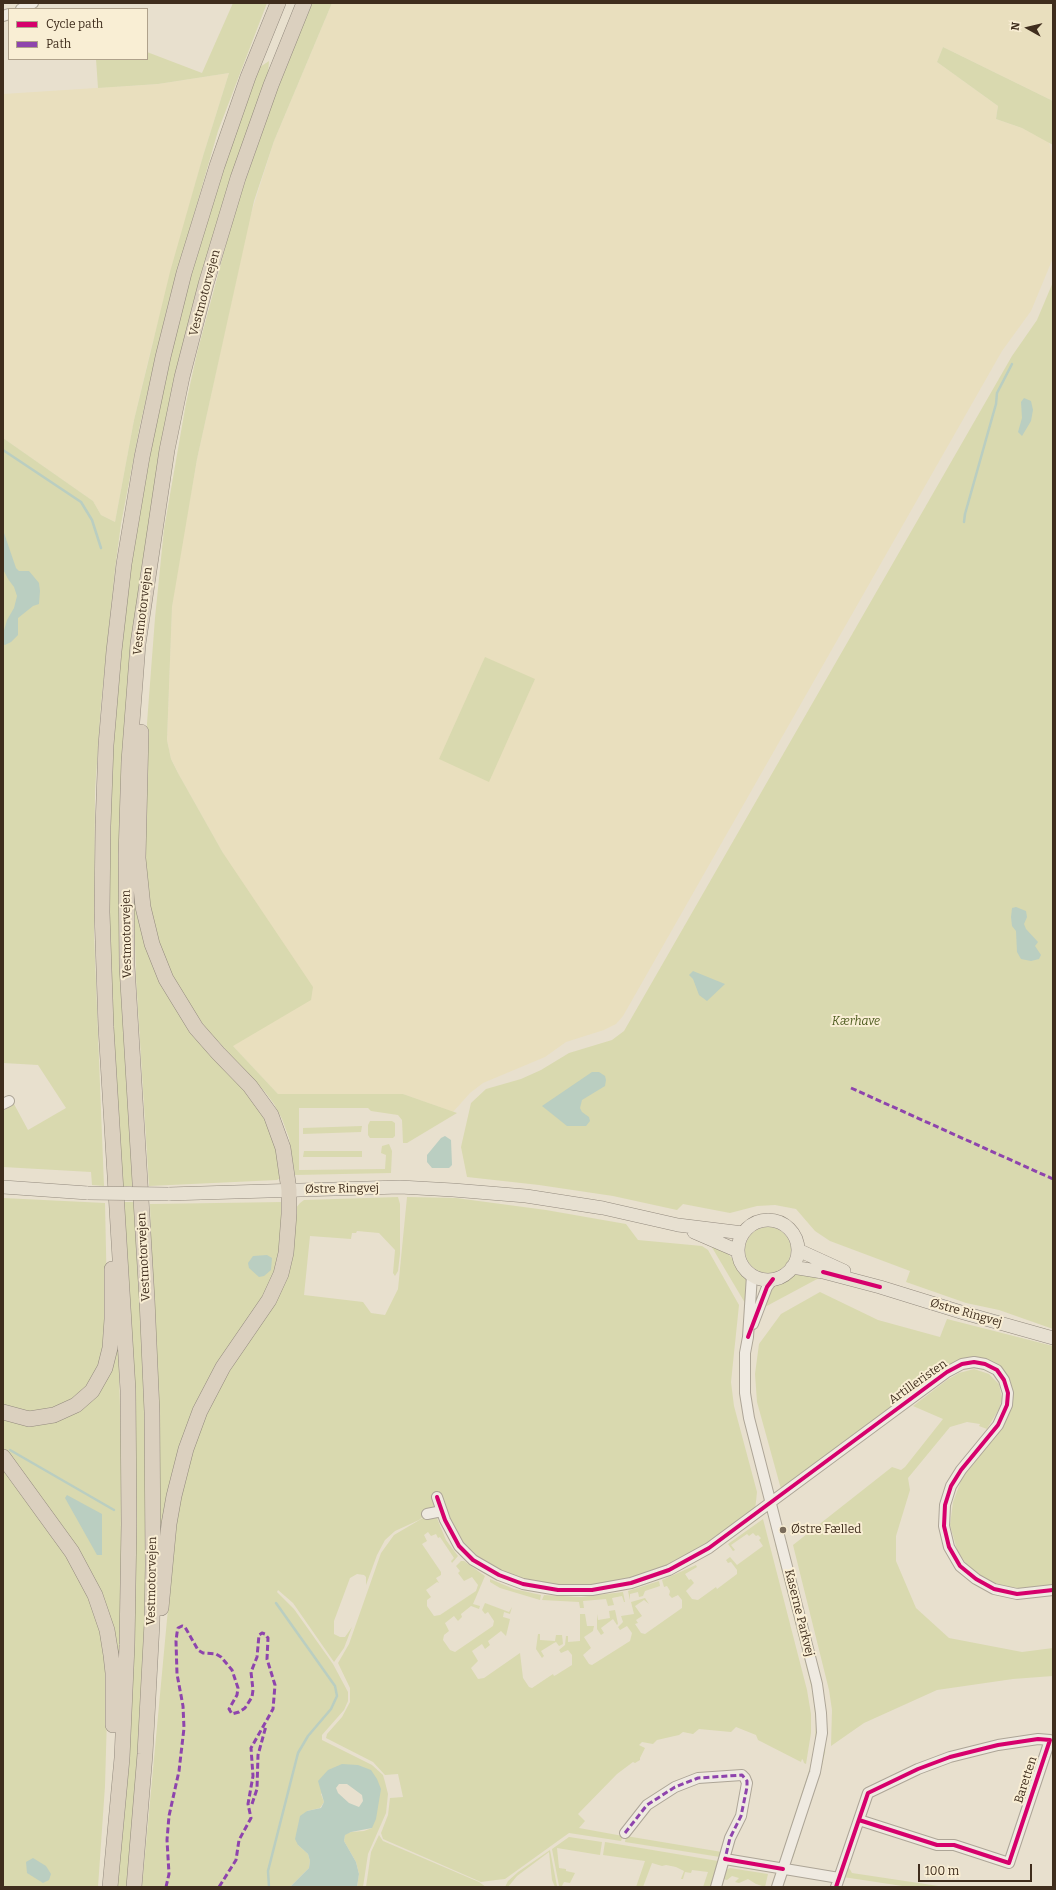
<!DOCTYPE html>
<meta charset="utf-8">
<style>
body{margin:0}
#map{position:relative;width:1056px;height:1890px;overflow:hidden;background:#e8e0ce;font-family:Bitter,serif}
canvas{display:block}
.frame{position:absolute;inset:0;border:4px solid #3f2d1d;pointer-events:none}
.legend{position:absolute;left:8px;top:8px;width:140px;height:52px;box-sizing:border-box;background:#f9eed4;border:1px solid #afa18b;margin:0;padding:5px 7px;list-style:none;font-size:12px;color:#3f2d1d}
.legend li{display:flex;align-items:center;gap:8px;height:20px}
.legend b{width:20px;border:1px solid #afa18b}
.north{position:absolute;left:1008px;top:8px;width:40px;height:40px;-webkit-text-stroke:3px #f9eed4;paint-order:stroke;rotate:278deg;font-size:11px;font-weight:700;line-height:16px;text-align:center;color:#3f2d1d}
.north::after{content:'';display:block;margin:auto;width:14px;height:18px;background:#3f2d1d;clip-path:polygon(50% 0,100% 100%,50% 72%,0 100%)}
.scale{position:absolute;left:918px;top:1864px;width:114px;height:18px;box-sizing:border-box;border:2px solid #3f2d1d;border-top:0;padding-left:5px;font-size:12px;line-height:14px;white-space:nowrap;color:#3f2d1d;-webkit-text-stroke:3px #f9eed4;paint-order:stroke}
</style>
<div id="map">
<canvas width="1056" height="1890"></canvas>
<div class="frame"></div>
<ul class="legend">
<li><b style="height:5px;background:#d6006c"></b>Cycle path</li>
<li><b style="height:5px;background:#8e44ad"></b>Path</li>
</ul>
<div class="north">N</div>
<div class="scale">100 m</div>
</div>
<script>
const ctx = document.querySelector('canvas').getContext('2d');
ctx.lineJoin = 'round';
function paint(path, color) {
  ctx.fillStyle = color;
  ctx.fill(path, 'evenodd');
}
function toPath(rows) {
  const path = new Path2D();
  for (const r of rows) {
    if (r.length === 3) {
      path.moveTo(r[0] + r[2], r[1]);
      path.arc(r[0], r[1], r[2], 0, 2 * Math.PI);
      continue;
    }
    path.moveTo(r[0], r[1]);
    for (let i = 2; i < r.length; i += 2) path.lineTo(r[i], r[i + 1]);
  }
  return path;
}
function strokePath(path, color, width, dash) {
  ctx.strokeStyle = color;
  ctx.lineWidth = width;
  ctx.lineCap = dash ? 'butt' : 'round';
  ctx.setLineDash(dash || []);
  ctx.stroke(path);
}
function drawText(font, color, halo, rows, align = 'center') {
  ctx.font = font + ' Bitter,serif';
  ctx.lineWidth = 4;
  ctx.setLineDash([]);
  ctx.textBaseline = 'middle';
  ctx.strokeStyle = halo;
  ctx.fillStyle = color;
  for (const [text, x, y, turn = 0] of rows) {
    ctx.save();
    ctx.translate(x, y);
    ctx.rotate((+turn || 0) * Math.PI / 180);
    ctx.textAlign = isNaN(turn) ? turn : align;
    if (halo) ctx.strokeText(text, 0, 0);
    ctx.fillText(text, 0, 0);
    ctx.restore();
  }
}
paint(toPath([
 [332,3,1053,3,1053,101,943,47,937,62,998,106,996,119,1022,128,1049,142,1053,161,1053,258,1031,311,1002,351,623,1016,616,1024,604,1030,566,1042,545,1057,483,1083,470,1093,453,1112,403,1094,278,1094,233,1046,223,853,178,773,171,759,167,740,172,607,176,576,197,459,249,220,274,141],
 [229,73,203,156,151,349,134,420,115,522,101,515,93,501,3,438,3,94,158,84]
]), '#e9dfbe');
paint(toPath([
 [233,3,267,3,218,131,168,304,140,425,121,524,115,569,101,704,95,791,94,933,104,1186,92,1185,91,1172,3,1167,3,1111,14,1104,28,1130,66,1108,38,1065,3,1063,3,438,93,501,101,515,115,522,134,420,170,272,203,156,229,73,158,84,98,88,96,59,147,59,147,52,202,73],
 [312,3,332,3,274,141,254,201,197,459,172,607,167,740,171,759,178,773,223,853,313,987,311,1000,233,1046,278,1094,403,1094,457,1113,407,1143,403,1143,402,1120,398,1115,371,1111,368,1108,299,1108,299,1170,385,1169,386,1155,381,1153,382,1146,389,1144,392,1151,391,1173,295,1175,289,1138,282,1119,274,1104,265,1092,205,1027,174,981,154,931,147,892,144,860,147,723,155,618,164,529,186,403,197,353,235,211,274,98],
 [943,47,1053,101,1053,145,1022,128,996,119,998,106,937,62],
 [269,61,268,74,203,275,128,698,135,1186,122,1186,108,932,109,769,125,602,147,457,190,271,236,129,260,67],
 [1053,282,1053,1329,999,1310,966,1303,906,1282,910,1271,830,1241,815,1231,796,1209,775,1205,757,1206,730,1213,683,1204,677,1210,613,1196,539,1185,467,1177,461,1147,471,1103,486,1089,521,1079,541,1070,569,1053,612,1040,624,1031,1012,356,1037,320],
 [485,657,535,679,489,782,439,759],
 [133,870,152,956,275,1132,282,1177,277,1180,149,1186,136,977],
 [370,1121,392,1121,395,1123,395,1136,393,1138,370,1138,368,1135,368,1125],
 [362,1126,361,1132,303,1134,303,1128],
 [304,1151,362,1151,362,1157,303,1157],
 [398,1197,400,1204,400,1254,398,1271,395,1276,393,1273,395,1250,379,1233,357,1231,356,1233,352,1233,351,1239,310,1236,304,1295,363,1302,371,1313,385,1315,398,1289,407,1197,456,1198,546,1210,626,1224,638,1240,702,1246,708,1250,739,1305,731,1382,734,1406,757,1492,755,1511,696,1553,641,1577,607,1584,570,1587,536,1584,482,1562,465,1546,451,1524,435,1507,419,1520,395,1531,385,1540,377,1555,366,1585,366,1577,364,1575,357,1574,350,1578,334,1621,334,1634,340,1637,345,1637,352,1627,344,1648,334,1662,293,1603,278,1590,277,1592,294,1609,333,1664,348,1692,348,1701,344,1710,322,1735,322,1740,372,1765,383,1775,385,1782,388,1794,386,1813,368,1854,363,1887,357,1887,359,1874,356,1862,344,1841,345,1834,351,1832,364,1831,372,1828,358,1765,321,1794,324,1802,320,1808,307,1811,298,1845,308,1854,310,1861,309,1868,290,1887,142,1887,178,1502,195,1438,223,1381,270,1310,285,1284,290,1267,296,1208,300,1203,304,1200],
 [3,1198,105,1203,107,1296,102,1361,86,1390,65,1406,30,1413,3,1406],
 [122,1202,136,1202,147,1418,146,1636,129,1887,116,1887,123,1808],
 [283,1202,284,1242,273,1284,217,1371,160,1558,150,1204],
 [768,1250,23],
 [710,1244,723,1249,732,1258,746,1278,748,1282,747,1304,745,1303],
 [797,1273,820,1275,819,1278,763,1308,767,1292,774,1285],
 [820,1292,878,1320,940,1337,947,1319,1053,1346,1053,1587,1027,1589,1000,1586,984,1579,969,1568,957,1550,950,1525,953,1502,962,1478,999,1431,1011,1409,1013,1391,1009,1377,997,1365,960,1361,781,1489,757,1402,755,1374,759,1344,781,1314],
 [117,1308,121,1440,122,1576,118,1680,103,1606,3,1452,3,1415,28,1421,94,1395],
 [974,1369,989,1374,999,1384,1002,1399,999,1409,987,1429,979,1426,980,1424,967,1422,950,1427,908,1478,910,1490,896,1536,896,1561,916,1608,949,1638,1022,1652,1053,1648,1053,1676,1013,1679,937,1690,864,1723,831,1746,832,1710,829,1690,793,1545,892,1467,901,1470,905,1467,943,1419,913,1406,947,1380,959,1373],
 [3,1465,69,1559,91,1599,103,1637,108,1681,105,1786,98,1887,3,1887],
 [428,1515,429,1519,437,1518,446,1540,458,1556,452,1563,451,1561,454,1558,440,1537,438,1538,436,1534,431,1536,428,1532,424,1535,427,1541,422,1544,441,1572,441,1575,436,1578,439,1583,437,1582,426,1590,431,1597,427,1600,427,1606,434,1616,440,1615,476,1591,478,1585,472,1577,464,1581,458,1573,460,1571,456,1566,461,1561,464,1561,485,1576,473,1604,480,1606,479,1609,471,1606,461,1614,462,1617,458,1621,454,1616,445,1623,449,1631,444,1635,443,1640,450,1650,455,1652,493,1626,494,1621,488,1612,485,1614,482,1610,485,1603,509,1612,512,1607,510,1614,504,1612,503,1617,510,1619,506,1636,501,1631,488,1641,490,1645,485,1649,482,1644,472,1651,478,1661,471,1668,478,1679,484,1678,520,1653,523,1678,529,1687,532,1688,553,1674,554,1676,556,1675,572,1665,572,1655,568,1650,561,1653,559,1650,565,1645,566,1636,568,1636,568,1642,580,1641,580,1614,585,1614,587,1626,594,1626,593,1631,584,1637,591,1648,583,1655,589,1664,592,1665,630,1641,632,1633,627,1626,620,1630,618,1627,623,1622,621,1616,634,1614,631,1602,645,1598,649,1604,644,1600,635,1606,642,1616,636,1620,638,1623,635,1624,641,1633,645,1634,682,1608,682,1600,678,1595,672,1598,669,1595,670,1591,667,1586,664,1587,662,1580,696,1565,697,1567,685,1574,689,1580,691,1579,694,1583,686,1591,692,1599,698,1600,716,1587,717,1589,737,1574,737,1570,731,1562,728,1563,726,1560,730,1557,737,1565,763,1546,759,1540,761,1538,758,1535,756,1536,753,1533,749,1536,747,1534,731,1545,735,1550,733,1551,728,1544,763,1519,807,1690,811,1714,811,1733,806,1764,804,1763,803,1760,802,1759,801,1762,758,1740,756,1735,736,1727,731,1732,699,1729,693,1734,683,1732,679,1735,657,1740,653,1744,642,1742,639,1745,645,1748,640,1758,640,1760,635,1763,633,1762,617,1774,578,1814,585,1821,579,1828,623,1836,621,1841,569,1833,505,1879,496,1880,481,1882,383,1839,381,1833,388,1815,390,1798,403,1797,398,1774,385,1775,373,1762,326,1738,327,1734,342,1717,350,1702,350,1688,338,1663,349,1644,381,1553,394,1535],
 [786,1541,823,1688,827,1724,825,1752,822,1766,793,1858,791,1857,825,1738,785,1542],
 [777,1543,816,1698,817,1734,812,1768,784,1855,782,1854,810,1768,815,1744,816,1721,812,1689,775,1544],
 [490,1579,514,1589,541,1595,540,1600,500,1588,490,1582],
 [659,1581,660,1586,645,1591,643,1596,639,1597,638,1592,630,1594,630,1600,628,1591],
 [623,1592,625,1602,624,1602,622,1596,612,1598,614,1605,608,1606,606,1599,583,1601,584,1608,580,1608,579,1602,542,1600,544,1595,581,1597],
 [615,1610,618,1624,617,1625,613,1619,601,1628,604,1633,601,1635,597,1629,597,1614,598,1620,610,1618,609,1611],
 [538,1634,540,1634,540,1640,555,1641,556,1635,562,1635,563,1644,559,1646,556,1642,554,1643,541,1651,544,1656,542,1658,536,1649],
 [379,1835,383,1841,479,1882,486,1887,366,1887,371,1852],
 [626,1836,722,1852,720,1857,625,1842],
 [569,1837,602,1842,600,1855,557,1848,559,1868,566,1869,566,1871,575,1873,570,1883,564,1882,562,1886,559,1886,552,1849],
 [605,1842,718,1861,716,1867,718,1868,712,1887,703,1887,708,1872,692,1870,691,1873,685,1872,683,1879,681,1879,684,1871,676,1867,666,1865,662,1866,652,1863,643,1887,636,1887,645,1861,603,1855],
 [550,1850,557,1886,555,1887,552,1880,549,1852,517,1876,508,1887,505,1887,508,1881,518,1872],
 [848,1866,852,1873,945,1887,909,1887,843,1877],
 [730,1868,768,1874,765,1887,756,1884,748,1879,739,1883,735,1882,739,1878,732,1876,727,1880,723,1879,726,1870]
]), '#d9d9af');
paint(toPath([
 [1024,398,1031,401,1033,410,1031,421,1022,436,1018,432,1022,418,1021,402],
 [3,530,16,568,19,571,29,571,39,583,40,591,39,604,33,606,18,618,18,635,11,642,5,645,3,644,3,634,7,620,14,608,17,596,14,587,8,579,3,569],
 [1016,907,1026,911,1027,917,1024,924,1026,929,1038,942,1035,946,1041,955,1039,959,1031,961,1021,959,1017,952,1016,931,1012,926,1011,917,1012,908],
 [693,971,725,984,707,1001,699,995,693,979,689,975],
 [592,1072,599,1072,605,1076,606,1080,605,1086,582,1100,580,1108,582,1112,589,1117,590,1121,586,1126,567,1126,542,1106],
 [445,1136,451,1140,452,1165,449,1168,432,1168,427,1162,427,1155,441,1138],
 [267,1255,272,1258,271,1270,264,1276,259,1277,249,1268,248,1263,253,1256],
 [67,1495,102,1514,102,1555,97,1555,65,1498],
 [342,1764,358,1765,371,1770,377,1779,381,1789,376,1819,372,1828,351,1832,345,1835,344,1841,356,1862,359,1874,357,1887,290,1887,309,1868,310,1861,308,1854,298,1845,295,1839,300,1816,307,1811,321,1808,324,1802,318,1781,328,1770],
 [339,1784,347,1784,362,1795,363,1801,359,1807,349,1803,338,1793,336,1788],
 [33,1858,46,1866,51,1874,49,1880,43,1883,27,1873,26,1862]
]), '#bacec1');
strokePath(toPath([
 [3,450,81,502,92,520,101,548],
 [964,522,965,514,996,404,997,393,1012,364],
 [10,1450,114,1510],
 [269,1887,268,1871,298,1753,308,1736,331,1709,337,1696,335,1686,276,1603]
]), '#bacec1', 2.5);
const minor = toPath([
 [21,9,33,3],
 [3,16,9,14],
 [3,1104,9,1101],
 [752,1275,748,1337,745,1353,745,1393,749,1418,817,1684,821,1713,822,1733,815,1772,777,1887],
 [753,1324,767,1287,773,1279],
 [437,1497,445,1520,459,1546,473,1560,499,1575,523,1584,558,1590,592,1590,631,1583,669,1570,709,1548,947,1372,962,1364,974,1362,985,1364,997,1370,1004,1380,1008,1393,1007,1405,998,1425,961,1470,951,1486,945,1505,944,1526,949,1547,960,1566,976,1579,994,1589,1017,1594,1053,1590],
 [427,1514,442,1511],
 [625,1833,647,1805,675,1787,698,1778,742,1775,745,1778,747,1783,741,1816,730,1838,716,1887],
 [725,1859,839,1878],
 [836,1887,868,1793,918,1769,950,1757,998,1745,1038,1739,1050,1740,1009,1863,954,1845,937,1845,859,1820]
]);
const major = toPath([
 [3,1187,88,1193],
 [168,1194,400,1187,453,1190,526,1196,603,1208,678,1225,743,1233],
 [768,1250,30],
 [694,1232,738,1251],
 [798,1250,844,1271],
 [792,1267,823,1272,880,1287,964,1313,1053,1338]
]);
const highway = toPath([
 [141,732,138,858,143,907,152,944,166,979,196,1028,218,1053,250,1086,271,1115,283,1148,289,1190,289,1214,286,1253,281,1274,269,1300,223,1367,200,1411,186,1449,174,1496,169,1524,161,1608],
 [3,1412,29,1419,54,1415,76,1405,92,1391,105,1368,110,1348,112,1319,112,1269],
 [3,1457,72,1552,95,1595,107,1630,111,1655,113,1673,113,1725],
 [110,1887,122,1758,127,1645,129,1524,128,1390,106,1027,102,912,103,826,106,745,114,651,124,564,142,457,163,357,184,273,217,166,248,77,278,3],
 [134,1887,145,1754,152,1623,153,1565,152,1412,147,1299,127,966,126,856,129,761,138,644,167,450,182,377,206,284,238,178,271,85,304,3]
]);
strokePath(minor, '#ada597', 12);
strokePath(major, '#938a7e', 14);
strokePath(highway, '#938a7e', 16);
strokePath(minor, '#efeae1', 10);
strokePath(major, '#e7e0d1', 13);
strokePath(highway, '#dbd0bf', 15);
const majorBridge = toPath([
 [88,1193,168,1194]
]);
strokePath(majorBridge, '#938a7e', 14, []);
strokePath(majorBridge, '#e7e0d1', 13);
strokePath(toPath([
 [851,1088,1053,1179],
 [252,1804,257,1789,258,1755,266,1726],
 [625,1833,647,1805,675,1787,698,1778,742,1775,747,1781,747,1787,741,1816,730,1838,725,1859],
 [166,1887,169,1874,167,1840,169,1816,179,1771,184,1728,183,1706,177,1674,176,1641,177,1633,178,1628,182,1626,185,1627,198,1650,203,1653,216,1654,221,1657,232,1670,238,1688,237,1695,229,1709,232,1714,239,1712,245,1708,252,1697,253,1690,251,1672,257,1657,259,1635,262,1633,265,1634,268,1638,267,1659,275,1685,273,1709,251,1748,253,1776,248,1804,251,1818,239,1840,236,1860,219,1887]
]), '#8e44ad', 3, [6, 3]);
strokePath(toPath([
 [823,1272,880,1287],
 [748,1337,767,1287,773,1279],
 [437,1497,445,1520,459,1546,473,1560,499,1575,523,1584,558,1590,592,1590,631,1583,669,1570,709,1548,947,1372,962,1364,974,1362,985,1364,997,1370,1004,1380,1008,1393,1007,1405,998,1425,961,1470,951,1486,945,1505,944,1526,949,1547,960,1566,976,1579,994,1589,1017,1594,1053,1590],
 [725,1859,783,1869],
 [836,1887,868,1793,918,1769,950,1757,998,1745,1038,1739,1050,1740,1009,1863,954,1845,937,1845,859,1820]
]), '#d6006c', 4);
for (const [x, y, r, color] of [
 [783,1530,4,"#7a6c5b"]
]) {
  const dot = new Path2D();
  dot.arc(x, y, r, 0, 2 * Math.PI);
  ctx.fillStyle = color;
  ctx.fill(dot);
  strokePath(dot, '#f9eed4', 1.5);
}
drawText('12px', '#3f2d1d', '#f9eed4', [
 ["Vestmotorvejen",205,293,-75],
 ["Vestmotorvejen",143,611,-83],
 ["Vestmotorvejen",127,934,-91],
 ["Østre Ringvej",342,1189,-1],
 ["Vestmotorvejen",144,1257,-93],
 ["Østre Ringvej",966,1313,16],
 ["Artilleristen",918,1382,-35],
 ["Vestmotorvejen",152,1581,-89],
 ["Kaserne Parkvej",799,1613,76],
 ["Baretten",1026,1780,-72]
]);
drawText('italic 12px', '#4f5d21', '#f9eed4', [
 ["Kærhave",856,1022]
]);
drawText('12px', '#3f2d1d', '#f9eed4', [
 ["Østre Fælled",791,1530]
], 'left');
</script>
